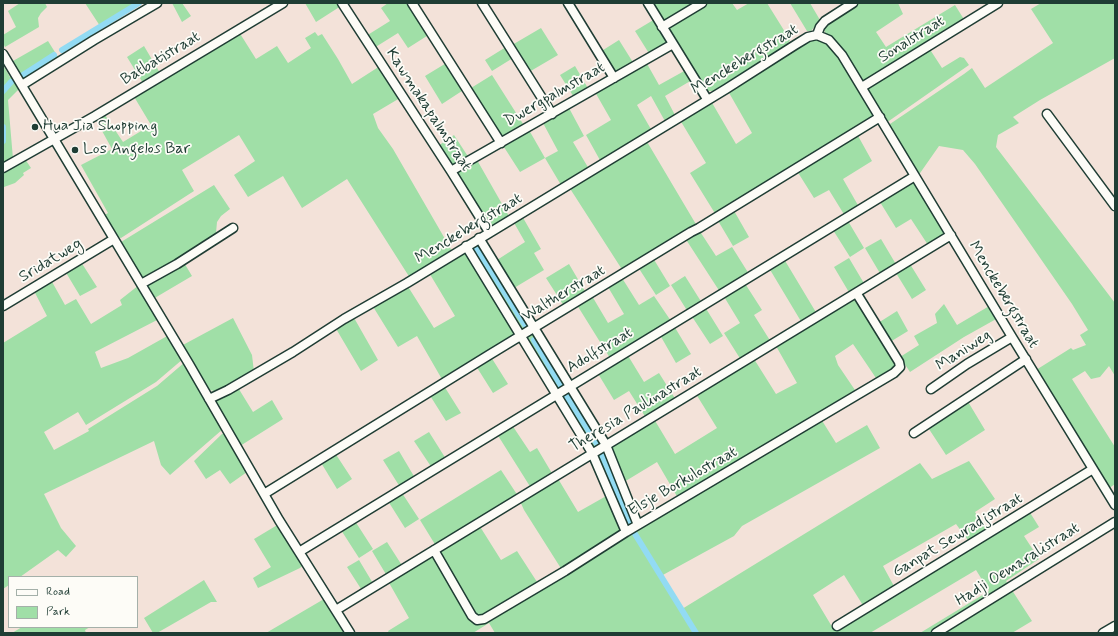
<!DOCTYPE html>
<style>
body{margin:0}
#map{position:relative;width:1118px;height:636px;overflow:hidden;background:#f3e2d9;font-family:Mynerve,sans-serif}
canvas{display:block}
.frame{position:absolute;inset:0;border:4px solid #1f3d34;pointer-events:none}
.legend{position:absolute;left:8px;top:576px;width:130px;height:52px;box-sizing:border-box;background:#fdfcf7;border:1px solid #a4b0a9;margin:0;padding:5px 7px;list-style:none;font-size:12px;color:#1f3d34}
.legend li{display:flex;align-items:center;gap:8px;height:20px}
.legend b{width:20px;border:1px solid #a4b0a9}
</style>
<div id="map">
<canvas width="1118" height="636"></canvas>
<div class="frame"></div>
<ul class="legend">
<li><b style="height:5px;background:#fdfcf7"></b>Road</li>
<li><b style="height:11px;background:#a0dfa7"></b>Park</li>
</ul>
</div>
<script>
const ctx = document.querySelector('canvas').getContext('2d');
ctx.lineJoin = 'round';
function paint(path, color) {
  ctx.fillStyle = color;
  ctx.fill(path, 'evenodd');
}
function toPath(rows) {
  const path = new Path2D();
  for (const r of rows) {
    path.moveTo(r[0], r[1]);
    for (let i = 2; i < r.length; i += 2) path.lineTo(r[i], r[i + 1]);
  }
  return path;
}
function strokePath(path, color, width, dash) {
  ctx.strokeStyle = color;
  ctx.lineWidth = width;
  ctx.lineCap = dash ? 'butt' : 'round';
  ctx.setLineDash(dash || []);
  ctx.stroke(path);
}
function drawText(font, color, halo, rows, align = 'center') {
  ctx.font = font + ' Mynerve,sans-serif';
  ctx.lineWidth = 3.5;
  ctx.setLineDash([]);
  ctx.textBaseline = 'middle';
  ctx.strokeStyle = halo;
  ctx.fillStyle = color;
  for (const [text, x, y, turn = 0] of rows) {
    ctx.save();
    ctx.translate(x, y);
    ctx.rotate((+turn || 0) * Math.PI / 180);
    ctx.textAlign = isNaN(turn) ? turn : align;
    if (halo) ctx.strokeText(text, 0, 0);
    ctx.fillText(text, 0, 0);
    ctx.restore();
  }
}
paint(toPath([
 [20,3,45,3,47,7,41,13,38,18,39,27,5,47,3,43,3,35,16,27,8,11],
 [85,3,139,3,100,26],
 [172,3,182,3,191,16,182,22],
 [305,3,340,3,341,6,316,22],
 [388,3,409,3,430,34,408,48,398,33,374,48,366,36,390,21,381,8],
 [652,3,699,3,664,24],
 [705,3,732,3,737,10,749,3,767,3,790,40,786,47,717,91,707,91,703,88,666,26],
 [790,3,810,3,820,20,811,31,807,31],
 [857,3,898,3,903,14,876,32,886,47,955,5,965,21,863,84,838,43,832,38,826,34,823,28,827,22],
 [1041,3,1115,3,1115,58,1040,100,1013,117,1019,123,998,135,996,147,1115,303,1115,376,1109,366,1100,377,1091,379,1085,371,1072,379,1115,447,1115,484,1108,489,1036,370,1071,348,1073,350,1086,345,1080,335,1088,330,1072,304,975,164,963,150,939,146,918,176,887,126,964,74,972,68,985,88,1053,43,1031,9],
 [655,19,668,41,668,44,650,55,635,31],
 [541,28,558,55,529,72,512,45],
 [239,32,256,59,277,46,288,63,311,48,305,38,315,32,318,36,322,34,338,59,352,84,380,66,400,98,373,114,378,128,393,149,452,251,410,278,347,179,302,208,283,176,248,197,234,175,255,161,239,135,182,170,194,191,121,238,115,236,103,216,108,213,81,165,112,149,96,120,105,115,123,142,151,125,133,95],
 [817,39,823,41,835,49,874,114,874,117,716,215,690,173,706,163,680,120,711,101,736,144,752,133,728,91,805,42],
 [619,40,634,64,618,73,615,72,600,52],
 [48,41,58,57,57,61,26,80,23,78,13,61],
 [144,46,160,73,143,83,127,57],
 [506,47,513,58,492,71,485,60],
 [929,48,942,68,960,57,964,58,969,65,886,123,868,91,867,87],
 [448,62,465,89,442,104,425,76],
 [646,62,659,85,686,70,692,80,665,96,676,117,666,123,651,96,637,105,652,131,601,162,586,135,611,120,595,92],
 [3,65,10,77,13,76,20,88,8,100,13,159,3,165],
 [575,66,589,90,575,99,560,75],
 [492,75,525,127,503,138,501,136,471,88],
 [569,108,584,136,573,142,589,169,561,185,545,158,520,172,502,144,529,130,545,158,558,151,543,123],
 [857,134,872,161,843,179,859,207,845,216,829,190,814,198,797,171],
 [454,135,469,158,455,165,452,165,438,146],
 [646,140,697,226,623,271,569,187],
 [25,159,31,168,23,173,24,175,15,183,4,187,3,185,3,172],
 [477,160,510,218,491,227,489,226,458,177,458,171],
 [913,182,916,184,946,234,928,245,911,219,896,228,880,202],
 [214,185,230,209,221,216,217,222,216,233,214,236,184,256,144,278,140,277,120,244,121,242],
 [733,209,749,237,733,246,717,219],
 [522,216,541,249,534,253,544,270,514,288,497,260,525,242,513,221],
 [848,221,864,248,850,257,833,230],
 [699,230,716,256,732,247,749,274,720,292,685,238],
 [881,239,897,266,881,275,865,248],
 [480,244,529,327,522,330,519,328,471,250,471,245],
 [467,252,517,335,443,381,417,336,398,347,372,305,407,285,434,328,455,316,428,271],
 [653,258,670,286,656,295,638,267],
 [849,258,865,285,850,294,834,267],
 [784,259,817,314,802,323,769,268],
 [183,261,192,276,153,299,144,283],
 [81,262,97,287,80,296,65,271],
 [569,264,586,293,564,306,546,278],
 [910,264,926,290,912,299,896,273],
 [685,276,702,303,688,312,671,285],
 [622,278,639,305,654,296,671,321,610,358,577,305,592,296,608,323,624,314,608,287],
 [51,280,65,305,76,299,91,324,122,305,120,300,139,285,159,319,95,352,101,368,128,358,169,335,183,359,156,382,86,425,78,412,44,432,54,450,89,431,88,429,157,386,185,362,223,429,170,475,161,465,154,441,44,494,61,528,76,546,66,557,58,550,20,577,9,577,9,585,3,589,3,343,47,316,34,291],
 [744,282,762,310,754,315,771,342,741,360,724,333,740,323,723,295],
 [857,298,894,356,897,367,878,381,853,344,835,356,838,365,857,393,678,498,657,462,624,482,609,446,654,419,675,454,717,428,696,394,754,359,776,394,797,383,776,346],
 [944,304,957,325,991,305,998,318,964,337,910,372,900,357,919,345,914,336,937,323,935,314],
 [705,307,723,336,710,344,691,315],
 [897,311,908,331,890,342,878,323],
 [353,316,378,360,361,371,335,327],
 [233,318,252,355,254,372,223,389,214,391,210,390,207,388,181,346],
 [674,326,691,354,676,363,660,335],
 [533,332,565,386,559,389,556,388,526,338,526,335],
 [627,354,644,382,659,373,676,400,646,418,629,391,614,400,597,372],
 [491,357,508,384,493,393,476,366],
 [237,386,253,412,272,400,283,419,240,446,214,402,216,396],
 [444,386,461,413,446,421,429,394],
 [568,390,600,443,599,446,593,448,561,395],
 [967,400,985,430,946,455,927,426],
 [821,419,836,443,867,425,880,448,742,526,734,536,661,576,682,609,920,463,932,479,969,461,995,499,975,512,988,532,970,543,956,524,883,566,895,588,864,607,844,575,813,595,834,630,930,573,1029,511,1039,527,1024,536,1039,559,1006,581,1032,621,1012,633,920,633,989,591,976,570,870,633,495,633,489,623,473,633,389,633,388,631,409,618,388,581,434,553,476,621],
 [512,425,530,452,537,448,553,475,531,488,497,434],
 [429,432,446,459,432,468,414,441],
 [225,433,247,472,230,484,220,470,206,479,194,461,222,434],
 [605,448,636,525,628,529,596,453],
 [399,451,415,478,400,487,383,460],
 [335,453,352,479,337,489,320,461],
 [501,470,518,496,436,546,420,520],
 [557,477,578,512,608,495,623,531,562,570,524,510,520,501],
 [402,493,419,519,405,528,388,501],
 [355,521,373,549,359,558,341,530],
 [279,524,304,564,300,568,258,588,253,578,271,567,254,539],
 [479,525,501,560,517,551,539,585,489,615,477,617,438,552],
 [387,542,403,567,387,576,372,551],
 [359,560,374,585,363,592,347,567],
 [204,580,217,602,211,602,157,633,153,633,144,618],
 [324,599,345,633,266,633],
 [22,627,90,627,85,630,86,633,12,633]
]), '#a0dfa7');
strokePath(toPath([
 [62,50,139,3],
 [23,75,54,55],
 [3,91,11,82],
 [3,127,3,141],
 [476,247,525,325],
 [534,340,561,386],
 [566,395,597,444],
 [601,452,629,521],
 [635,534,696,633]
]), '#92dbf3', 6);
const minor = toPath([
 [342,3,451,171,489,232],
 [412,3,501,143],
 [482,3,552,114],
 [568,3,614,78],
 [648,3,707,99],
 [662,27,702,3],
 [817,35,820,27,825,21,853,3],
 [3,54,189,364,279,520,350,633],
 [22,85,94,40,157,3],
 [862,87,998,3],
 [1047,114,1115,206],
 [3,168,95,116,283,3],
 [451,171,673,44],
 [479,238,606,445,638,525],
 [466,246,592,453,626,532],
 [141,284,177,264,233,228],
 [3,306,114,239],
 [931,389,967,364,1012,337],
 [209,399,228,390,293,352,344,319,407,283,726,89,795,45,808,37,817,35,829,40,842,55,1012,337,1115,505],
 [914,433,1026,359],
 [264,494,489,355,691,232,699,228,880,117],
 [434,550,472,616,477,620,484,619,565,571,626,532,894,373,900,367,899,362,857,294],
 [299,552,915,176],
 [336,610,951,235],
 [837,626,1093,469],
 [936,633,1115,522],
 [1103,633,1115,626]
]);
strokePath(minor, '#1f3d34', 11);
strokePath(minor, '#fdfcf7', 8);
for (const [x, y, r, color] of [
 [35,127,4,"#1f3d34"],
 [75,150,4,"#1f3d34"]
]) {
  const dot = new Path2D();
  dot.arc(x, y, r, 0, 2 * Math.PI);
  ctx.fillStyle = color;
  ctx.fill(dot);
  strokePath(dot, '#fdfcf7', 1.5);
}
drawText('16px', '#1f3d34', '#fdfcf7', [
 ["Sonalstraat",912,40,-32],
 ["Batbatistraat",161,59,-31],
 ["Menckebergstraat",745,60,-31],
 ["Dwergpalmstraat",555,95,-30],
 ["Kawmakapalmstraat",428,110,57],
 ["Menckebergstraat",469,229,-31],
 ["Sridatweg",51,261,-31],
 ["Waltherstraat",564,294,-31],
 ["Menckebergstraat",1003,295,59],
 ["Adolfstraat",600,351,-31],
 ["Maniweg",964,351,-33],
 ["Theresia Paulinastraat",636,410,-31],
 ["Elsje Borkulostraat",683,482,-30],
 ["Ganpat Sewradjstraat",958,536,-31],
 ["Hadji Oemaralistraat",1018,565,-32]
]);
drawText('16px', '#1f3d34', '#fdfcf7', [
 ["Hua Jia Shopping",43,127],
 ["Los Angelos Bar",83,150]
], 'left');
</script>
